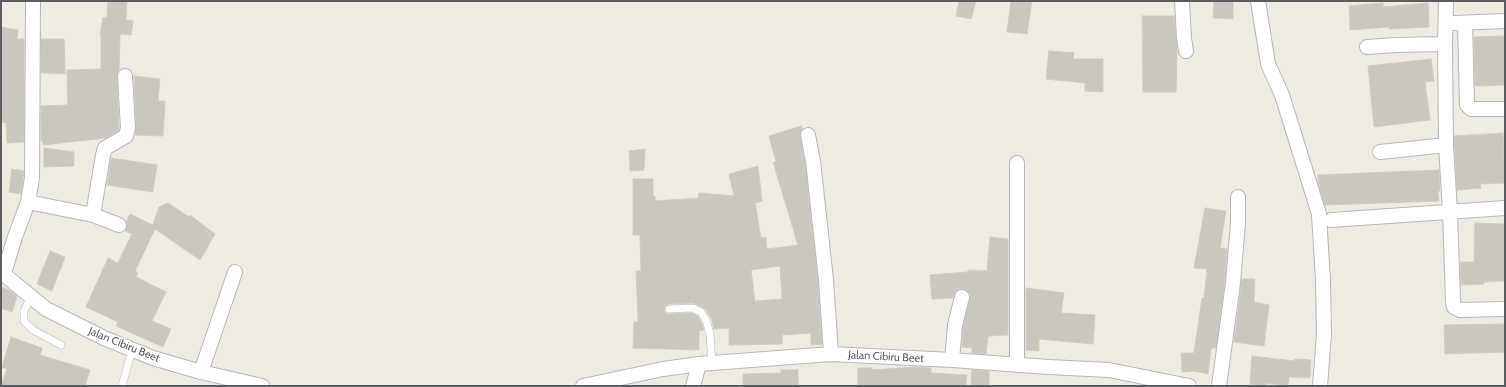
<!DOCTYPE html>
<style>
body{margin:0}
#map{position:relative;width:1506px;height:387px;overflow:hidden;background:#edebe2;font-family:Cabin,sans-serif}
canvas{display:block}
.frame{position:absolute;inset:0;border:2px solid #5a5e63;pointer-events:none}
</style>
<div id="map">
<canvas width="1506" height="387"></canvas>
<div class="frame"></div>
</div>
<script>
const ctx = document.querySelector('canvas').getContext('2d');
ctx.lineJoin = 'round';
function paint(path, color) {
  ctx.fillStyle = color;
  ctx.fill(path, 'evenodd');
}
function toPath(rows) {
  const path = new Path2D();
  for (const r of rows) {
    path.moveTo(r[0], r[1]);
    for (let i = 2; i < r.length; i += 2) path.lineTo(r[i], r[i + 1]);
  }
  return path;
}
function strokePath(path, color, width, dash) {
  ctx.strokeStyle = color;
  ctx.lineWidth = width;
  ctx.lineCap = dash ? 'butt' : 'round';
  ctx.setLineDash(dash || []);
  ctx.stroke(path);
}
function drawText(font, color, halo, rows, align = 'center') {
  ctx.font = font + ' Cabin,sans-serif';
  ctx.lineWidth = 3;
  ctx.setLineDash([]);
  ctx.textBaseline = 'middle';
  ctx.strokeStyle = halo;
  ctx.fillStyle = color;
  for (const [text, x, y, turn = 0] of rows) {
    ctx.save();
    ctx.translate(x, y);
    ctx.rotate((+turn || 0) * Math.PI / 180);
    ctx.textAlign = isNaN(turn) ? turn : align;
    if (halo) ctx.strokeText(text, 0, 0);
    ctx.fillText(text, 0, 0);
    ctx.restore();
  }
}
const building = toPath([
 [108,1,127,1,126,20,133,21,131,35,120,34,119,70,117,76,119,130,106,138,43,145,43,141,41,141,41,106,68,105,67,70,101,69,101,35,100,35,103,17,107,18,108,1],
 [959,1,976,1,971,19,956,16,959,1],
 [1011,1,1032,1,1027,34,1007,32,1011,1],
 [1214,1,1233,1,1233,19,1213,18,1214,1],
 [1383,3,1383,7,1428,3,1429,27,1389,29,1389,27,1350,30,1349,6,1383,3],
 [1142,16,1174,16,1177,48,1176,92,1143,92,1142,16],
 [1,27,18,30,17,39,24,39,24,142,7,143,6,123,1,122,1,27],
 [1504,36,1505,85,1475,86,1474,37,1504,36],
 [41,39,64,39,65,74,41,73,41,39],
 [1049,51,1074,53,1073,59,1103,59,1103,92,1085,91,1085,83,1046,79,1049,51],
 [1431,59,1434,81,1425,82,1430,120,1374,127,1368,66,1431,59],
 [134,76,160,79,158,101,165,101,163,136,135,135,136,128,134,76],
 [801,126,802,129,800,137,805,162,818,281,822,344,811,345,811,333,782,335,782,344,729,345,729,328,714,329,711,318,705,309,693,303,668,304,665,306,664,310,666,313,669,314,692,313,698,316,701,322,704,330,699,331,699,350,633,348,634,322,638,322,636,271,641,271,640,235,633,235,633,179,653,179,653,196,655,196,655,201,698,198,699,193,734,196,729,174,758,166,762,201,755,203,761,238,766,237,767,249,798,245,773,162,776,162,769,136,801,126],
 [780,266,782,299,755,301,751,270,780,266],
 [1503,133,1505,183,1480,184,1481,188,1457,190,1454,136,1503,133],
 [44,148,74,152,74,166,44,167,44,148],
 [645,149,644,170,630,171,629,151,645,149],
 [111,158,157,165,153,192,107,185,111,158],
 [12,169,24,171,21,194,9,192,12,169],
 [1439,170,1440,191,1438,191,1439,201,1325,205,1318,183,1318,175,1439,170],
 [168,203,189,217,190,215,215,234,200,260,155,229,135,271,138,273,136,277,166,292,152,321,171,329,163,347,116,326,118,322,86,307,108,258,118,263,132,234,125,231,127,228,126,222,130,214,153,225,159,207,168,203],
 [1205,208,1226,211,1220,248,1227,249,1225,282,1216,348,1211,348,1208,374,1194,371,1182,372,1181,353,1194,353,1202,298,1204,298,1207,269,1194,268,1205,208],
 [1475,223,1505,224,1505,281,1484,282,1484,284,1461,285,1460,262,1474,262,1475,223],
 [990,237,1008,239,1008,335,988,336,986,354,972,353,972,348,962,347,963,326,970,299,970,294,964,289,960,289,956,291,953,298,932,299,930,275,968,272,968,270,987,271,990,237],
 [50,251,65,257,52,291,37,284,50,251],
 [1242,279,1255,279,1254,302,1269,305,1264,346,1234,342,1242,279],
 [1,287,9,290,17,296,12,312,1,308,1,287],
 [1026,288,1064,293,1061,313,1095,315,1093,344,1039,339,1039,351,1026,350,1026,288],
 [1505,324,1505,352,1445,354,1444,325,1505,324],
 [11,337,42,348,40,355,90,370,85,386,1,386,7,369,2,367,11,337],
 [1252,356,1294,361,1295,359,1311,360,1310,378,1289,377,1288,386,1266,383,1266,386,1250,384,1252,356],
 [915,367,931,368,931,373,967,375,966,386,858,386,858,368,872,368,872,370,915,367],
 [781,370,798,370,798,386,743,386,743,374,781,373,781,370],
 [972,370,989,371,989,386,971,386,972,370]
]);
paint(building, '#cac7c1');
strokePath(building, '#d2ccc0', 1);
const lane = toPath([
 [31,296,24,311,24,321,33,330,61,345],
 [669,309,693,308,701,312,706,320,710,334,712,364],
 [122,386,132,350]
]);
const street = toPath([
 [1182,1,1184,38,1186,51],
 [1258,1,1268,64,1282,95,1319,214,1323,281,1324,334,1320,386],
 [1446,1,1445,44,1446,145,1450,211,1453,301,1454,307,1460,310,1505,309],
 [1455,23,1505,21],
 [1465,23,1467,105,1471,109,1505,109],
 [1367,47,1396,45,1445,44],
 [808,135,813,161,826,280,831,354],
 [1380,152,1446,145],
 [28,202,93,215],
 [1331,220,1505,208],
 [119,225,93,215,103,155,105,148,126,136,128,128,125,76],
 [1,272,46,309,104,338,153,358,201,372,262,386],
 [4,273,15,237,28,202,32,178,33,1],
 [952,360,955,325,962,297],
 [1017,365,1017,163],
 [201,372,235,272],
 [583,386,663,369,699,364,831,354,952,360,1049,367,1109,370,1189,386],
 [693,386,699,364],
 [1219,386,1233,283,1238,223,1238,197]
]);
strokePath(lane, '#b5b8bd', 8);
strokePath(street, '#b5b8bd', 16);
strokePath(lane, '#fff', 7);
strokePath(street, '#fff', 14);
drawText('11px', '#5a5e63', '#fff', [
 ["Jalan Cibiru Beet",124,345,22],
 ["Jalan Cibiru Beet",886,357,3]
]);
</script>
